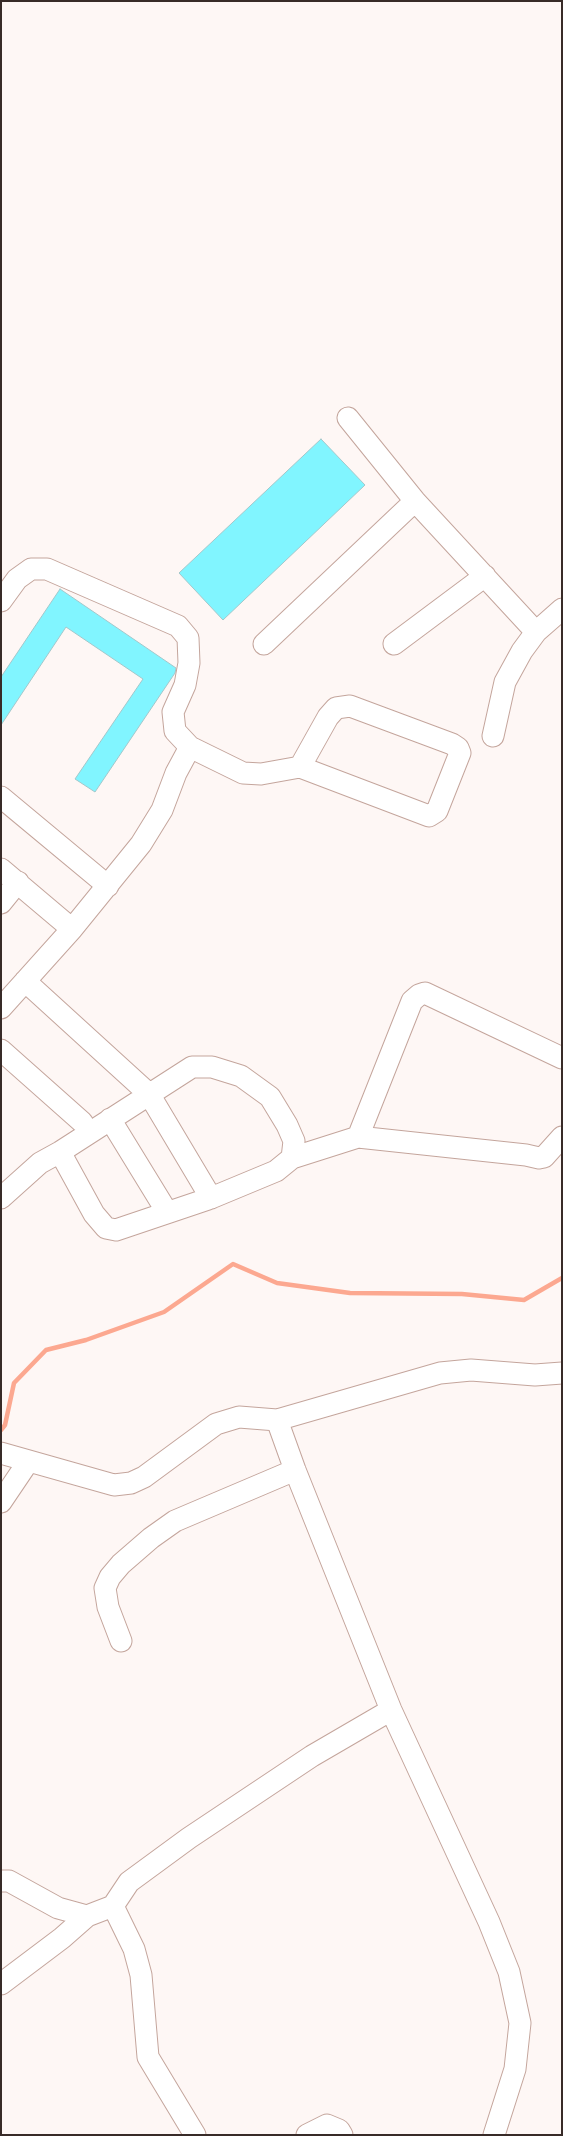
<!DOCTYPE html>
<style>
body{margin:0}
#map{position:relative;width:563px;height:2136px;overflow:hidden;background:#fef7f5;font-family:"Asap Condensed",sans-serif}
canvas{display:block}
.frame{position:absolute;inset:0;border:2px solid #382b28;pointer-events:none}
</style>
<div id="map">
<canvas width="563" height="2136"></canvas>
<div class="frame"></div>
</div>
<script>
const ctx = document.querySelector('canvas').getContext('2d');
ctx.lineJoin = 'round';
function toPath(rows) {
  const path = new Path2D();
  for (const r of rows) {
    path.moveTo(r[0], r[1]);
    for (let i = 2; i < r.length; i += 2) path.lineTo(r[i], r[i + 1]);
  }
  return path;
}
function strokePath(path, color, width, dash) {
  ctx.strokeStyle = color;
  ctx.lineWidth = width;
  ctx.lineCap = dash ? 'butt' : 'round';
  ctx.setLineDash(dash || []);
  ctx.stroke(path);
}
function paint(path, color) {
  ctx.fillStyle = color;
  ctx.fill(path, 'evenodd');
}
strokePath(toPath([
 [1,1430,5,1425,14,1383,46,1350,86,1340,164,1312,233,1264,277,1283,350,1293,462,1294,524,1300,562,1278]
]), '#fca890', 4.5);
const building = toPath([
 [321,439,365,485,223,620,179,573,321,439],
 [60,589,176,668,175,673,95,792,75,779,143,679,66,627,1,725,1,677,60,589]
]);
paint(building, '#81f5ff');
strokePath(building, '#a3c7ca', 1);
const minor = toPath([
 [348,418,415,501,536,632],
 [1,601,17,579,31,569,47,569,178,626,188,638,189,663,185,685,173,712,175,731,190,747,243,773,261,774,300,767,328,717,336,708,350,706,452,744,458,748,460,753,437,811,429,816,300,767],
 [264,644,415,501],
 [394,644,485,576],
 [493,736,505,682,522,651,536,632,562,609],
 [1,797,108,886],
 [1,869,72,929],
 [1,903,18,882],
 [25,981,149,1094,211,1198],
 [1,1008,72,929,141,844,162,810,176,773,190,747],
 [1,1050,82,1122],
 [110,1119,167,1212],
 [358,1137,412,1001,419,995,425,993,562,1058],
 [60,1152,94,1214,106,1228,116,1230,211,1198,276,1171,292,1158,358,1137,526,1155,539,1158,544,1157,562,1137],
 [1,1198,40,1163,60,1152,192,1067,212,1067,241,1076,270,1097,287,1125,294,1141,292,1158],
 [277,1420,295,1470,391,1710,489,1922,509,1972,520,2023,515,2069,494,2135],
 [1,1453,114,1485,131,1483,144,1477,216,1424,239,1417,277,1420,440,1373,471,1370,535,1375,562,1373],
 [1,1502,28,1462],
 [121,1641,108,1607,105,1588,110,1577,121,1564,151,1538,175,1521,295,1470],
 [1,1881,9,1881,58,1908,87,1916,113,1906],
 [1,1984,62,1938,87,1916],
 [195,2135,148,2057,141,1975,134,1949,113,1906,129,1882,189,1838,312,1756,391,1710],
 [307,2135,327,2125,339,2130,342,2135]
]);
strokePath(minor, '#c4a59c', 23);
strokePath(minor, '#fff', 21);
</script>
